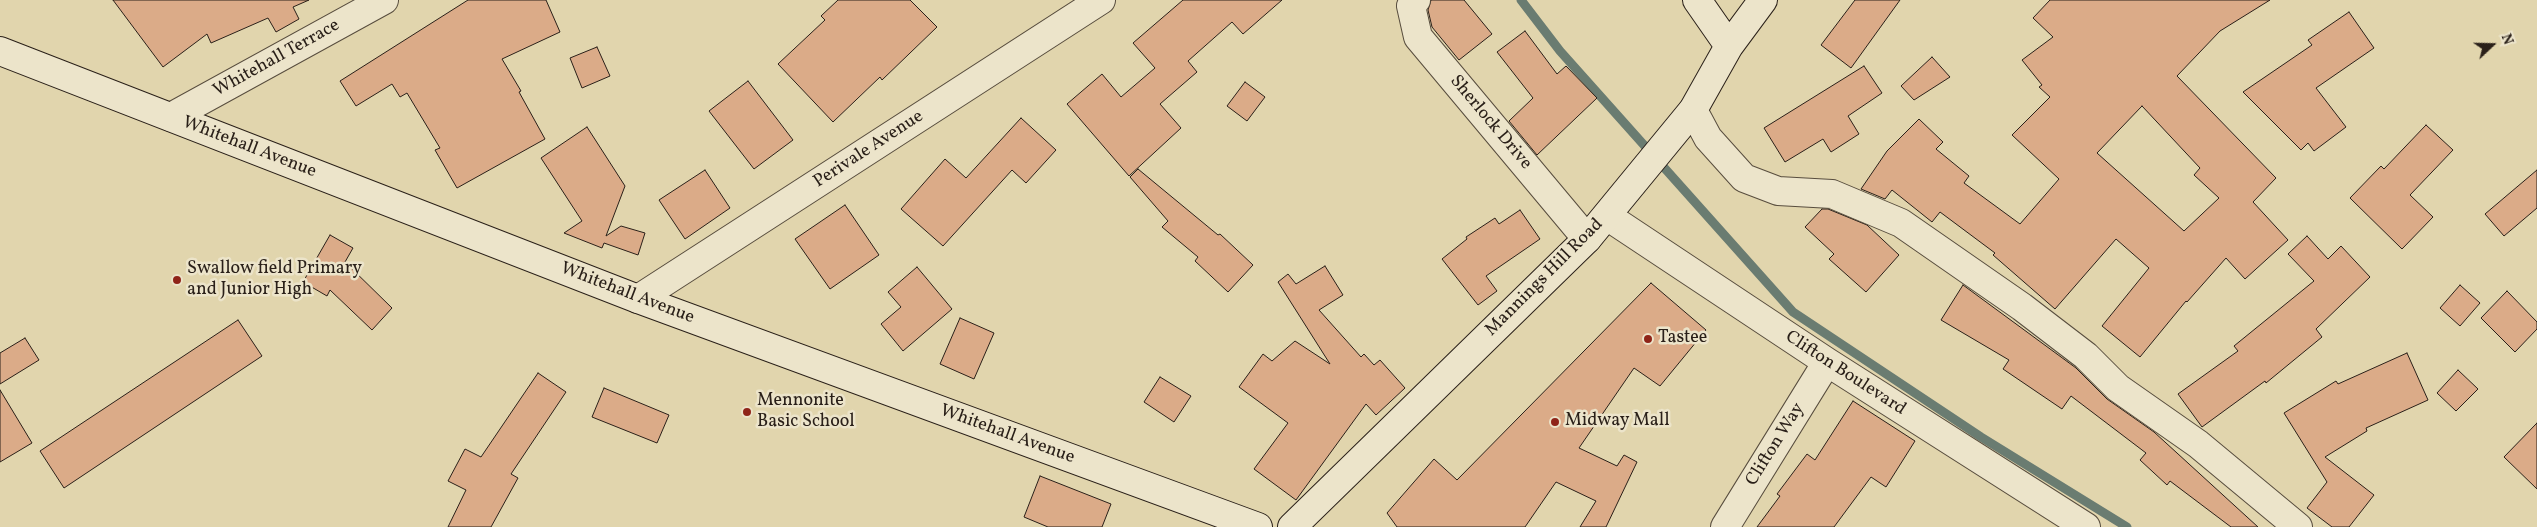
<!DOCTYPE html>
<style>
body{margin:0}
#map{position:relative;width:2537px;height:527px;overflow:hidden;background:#e1d5ad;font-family:Vollkorn,serif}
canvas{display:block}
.north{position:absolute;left:2467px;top:20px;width:50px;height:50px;-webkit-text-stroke:4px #ece4ca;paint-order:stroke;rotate:69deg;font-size:14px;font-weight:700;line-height:20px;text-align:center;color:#2a2019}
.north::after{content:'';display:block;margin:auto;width:18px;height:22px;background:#2a2019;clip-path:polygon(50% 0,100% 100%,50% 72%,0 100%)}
</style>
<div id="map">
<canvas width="2537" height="527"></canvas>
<div class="north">N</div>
</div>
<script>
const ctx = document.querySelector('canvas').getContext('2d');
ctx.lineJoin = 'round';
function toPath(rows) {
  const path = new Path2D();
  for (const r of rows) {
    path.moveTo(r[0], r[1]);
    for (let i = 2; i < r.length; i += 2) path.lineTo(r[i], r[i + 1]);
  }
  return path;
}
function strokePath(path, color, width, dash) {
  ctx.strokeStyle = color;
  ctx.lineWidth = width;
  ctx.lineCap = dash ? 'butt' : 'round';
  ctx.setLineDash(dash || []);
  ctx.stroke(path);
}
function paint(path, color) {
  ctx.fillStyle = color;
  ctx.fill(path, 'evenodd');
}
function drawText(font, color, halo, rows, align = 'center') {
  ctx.font = font + ' Vollkorn,serif';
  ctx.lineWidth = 5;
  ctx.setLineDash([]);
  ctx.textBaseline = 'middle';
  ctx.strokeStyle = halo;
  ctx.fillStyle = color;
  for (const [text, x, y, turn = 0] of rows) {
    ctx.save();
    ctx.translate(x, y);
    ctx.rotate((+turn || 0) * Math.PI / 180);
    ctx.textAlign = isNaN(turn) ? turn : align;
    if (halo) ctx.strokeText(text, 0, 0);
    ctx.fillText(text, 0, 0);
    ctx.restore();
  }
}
strokePath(toPath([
 [1521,0,1560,51,1793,312,1981,437,2127,527]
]), '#6a7c71', 9);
const building = toPath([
 [113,0,309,0,293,7,299,19,276,32,268,18,211,43,207,34,163,67,113,0],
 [468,0,546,0,560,32,502,59,521,91,519,92,545,139,457,188,435,150,440,148,407,93,400,97,392,84,356,106,340,81,468,0],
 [838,0,910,0,937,27,882,80,880,77,833,122,778,64,825,20,821,16,838,0],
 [1183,0,1282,0,1243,34,1232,22,1188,61,1197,72,1160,104,1181,128,1129,176,1067,104,1102,74,1121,97,1155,68,1133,43,1183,0],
 [1431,0,1464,0,1492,34,1459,60,1432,27,1428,10,1431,0],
 [1855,0,1900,0,1851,68,1821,45,1855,0],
 [2050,0,2270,0,2220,31,2177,76,2276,178,2253,202,2288,240,2245,279,2226,258,2187,302,2186,301,2140,357,2102,326,2149,268,2116,239,2055,309,1993,255,1995,253,1940,212,1932,222,1892,190,1885,199,1861,189,1887,151,1919,119,1943,142,1936,149,1969,176,1964,183,2020,224,2059,179,2012,135,2050,97,2039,87,2042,85,2022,60,2053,37,2033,18,2050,0],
 [2142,106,2200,168,2194,175,2219,198,2184,231,2097,153,2142,106],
 [2349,12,2374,48,2316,88,2346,127,2314,151,2308,143,2301,150,2243,92,2312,45,2308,40,2349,12],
 [1525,31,1557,74,1566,66,1597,98,1537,155,1509,121,1533,98,1497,52,1525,31],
 [597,47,610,76,582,88,570,58,597,47],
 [1932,57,1950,77,1914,100,1901,86,1932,57],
 [1864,66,1882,93,1848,116,1859,134,1831,152,1823,139,1785,162,1764,128,1864,66],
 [748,81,793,140,754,169,709,111,748,81],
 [1245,82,1265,97,1247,121,1227,106,1245,82],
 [1021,118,1056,150,1026,183,1012,170,943,246,901,209,945,159,966,178,1021,118],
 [2426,125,2453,150,2410,195,2433,217,2402,249,2350,198,2381,166,2384,169,2426,125],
 [587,127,625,186,606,236,621,226,645,233,638,255,604,243,602,248,564,233,582,221,541,158,587,127],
 [1138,169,1218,235,1220,234,1253,265,1228,292,1195,261,1198,257,1162,227,1168,221,1130,177,1138,169],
 [705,170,730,208,685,239,659,200,705,170],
 [2537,170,2537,208,2504,236,2485,214,2537,170],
 [845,205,879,255,830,289,795,239,845,205],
 [1822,209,1828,209,1867,225,1899,255,1866,292,1829,259,1834,254,1805,227,1822,209],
 [1520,210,1540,239,1486,276,1497,291,1478,305,1442,259,1467,239,1466,237,1495,218,1499,224,1520,210],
 [330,235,353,248,345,262,392,308,372,330,330,290,327,296,303,282,330,235],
 [2307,236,2328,259,2341,246,2370,277,2316,329,2322,337,2266,383,2265,381,2202,427,2178,394,2238,351,2234,346,2314,281,2288,254,2307,236],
 [1325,266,1343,295,1319,310,1361,357,1364,354,1374,365,1380,360,1405,388,1376,415,1366,404,1296,500,1254,469,1288,423,1239,387,1263,354,1272,361,1295,341,1330,364,1278,282,1288,274,1296,284,1325,266],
 [917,267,952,309,903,351,881,324,901,307,888,292,917,267],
 [1651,283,1706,330,1660,386,1634,368,1579,448,1617,466,1624,455,1637,462,1606,527,1580,527,1596,501,1556,482,1525,527,1397,527,1387,513,1434,459,1457,480,1651,283],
 [1963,285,2076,368,2107,399,2154,432,2258,527,2231,527,2170,481,2167,485,2140,460,2146,453,2071,396,2062,409,2003,369,2009,360,1941,320,1963,285],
 [2460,285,2480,303,2460,326,2440,308,2460,285],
 [2507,291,2537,322,2537,329,2515,352,2481,318,2507,291],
 [960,318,994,333,974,379,940,364,960,318],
 [238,320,262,356,64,488,40,451,238,320],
 [25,338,39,360,0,384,0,353,25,338],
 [2407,353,2428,400,2366,428,2367,431,2325,457,2374,495,2349,527,2332,527,2307,508,2327,482,2284,413,2336,381,2338,384,2407,353],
 [2458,370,2478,389,2456,411,2437,393,2458,370],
 [538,373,566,392,511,474,518,478,491,527,448,527,466,490,448,481,465,449,481,457,538,373],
 [1160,377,1191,396,1174,422,1144,402,1160,377],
 [604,388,669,415,657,443,592,417,604,388],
 [0,390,32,443,0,462,0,390],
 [1853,401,1915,441,1886,487,1871,477,1834,527,1757,527,1780,496,1777,494,1807,454,1815,460,1853,401],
 [2537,423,2537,489,2504,457,2537,423],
 [1040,476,1111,504,1102,527,1048,527,1024,517,1040,476]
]);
paint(building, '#dbab88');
strokePath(building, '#2a2019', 1);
const street = toPath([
 [1416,0,1411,6,1418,37,1587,239],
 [1693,110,1708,138,1744,178,1778,191,1832,194,1901,223,2022,307,2086,356,2118,388,2198,444,2298,527],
 [171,117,384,0],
 [1607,216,1827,362,2086,527],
 [638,299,1101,0],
 [1725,527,1827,362]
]);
const secondary = toPath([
 [1697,0,1729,46],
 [0,51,638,299,1258,527],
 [1292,527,1587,239,1693,110,1729,46,1763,0]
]);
strokePath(street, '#584d3e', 30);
strokePath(secondary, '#2a2019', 30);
strokePath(street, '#ece4ca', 28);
strokePath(secondary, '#ece4ca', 28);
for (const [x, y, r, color] of [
 [177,280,5,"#8f2418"],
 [1648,339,5,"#8f2418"],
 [747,412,5,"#8f2418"],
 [1555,422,5,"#8f2418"]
]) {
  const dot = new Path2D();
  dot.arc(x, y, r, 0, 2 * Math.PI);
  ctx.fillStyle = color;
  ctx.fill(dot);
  strokePath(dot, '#ece4ca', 2);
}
drawText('18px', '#2a2019', '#ece4ca', [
 ["Whitehall Terrace",277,59,-29],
 ["Sherlock Drive",1490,123,50],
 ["Whitehall Avenue",249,148,21],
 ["Perivale Avenue",869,150,-33],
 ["Mannings Hill Road",1545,278,-45],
 ["Whitehall Avenue",627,294,21],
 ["Clifton Boulevard",1845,374,33],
 ["Whitehall Avenue",1007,435,20],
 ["Clifton Way",1776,445,-58]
]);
drawText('18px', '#2a2019', '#ece4ca', [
 ["Swallow field Primary",187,270],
 ["and Junior High",187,291],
 ["Tastee",1658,339],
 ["Mennonite",757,402],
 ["Basic School",757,423],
 ["Midway Mall",1565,422]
], 'left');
</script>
